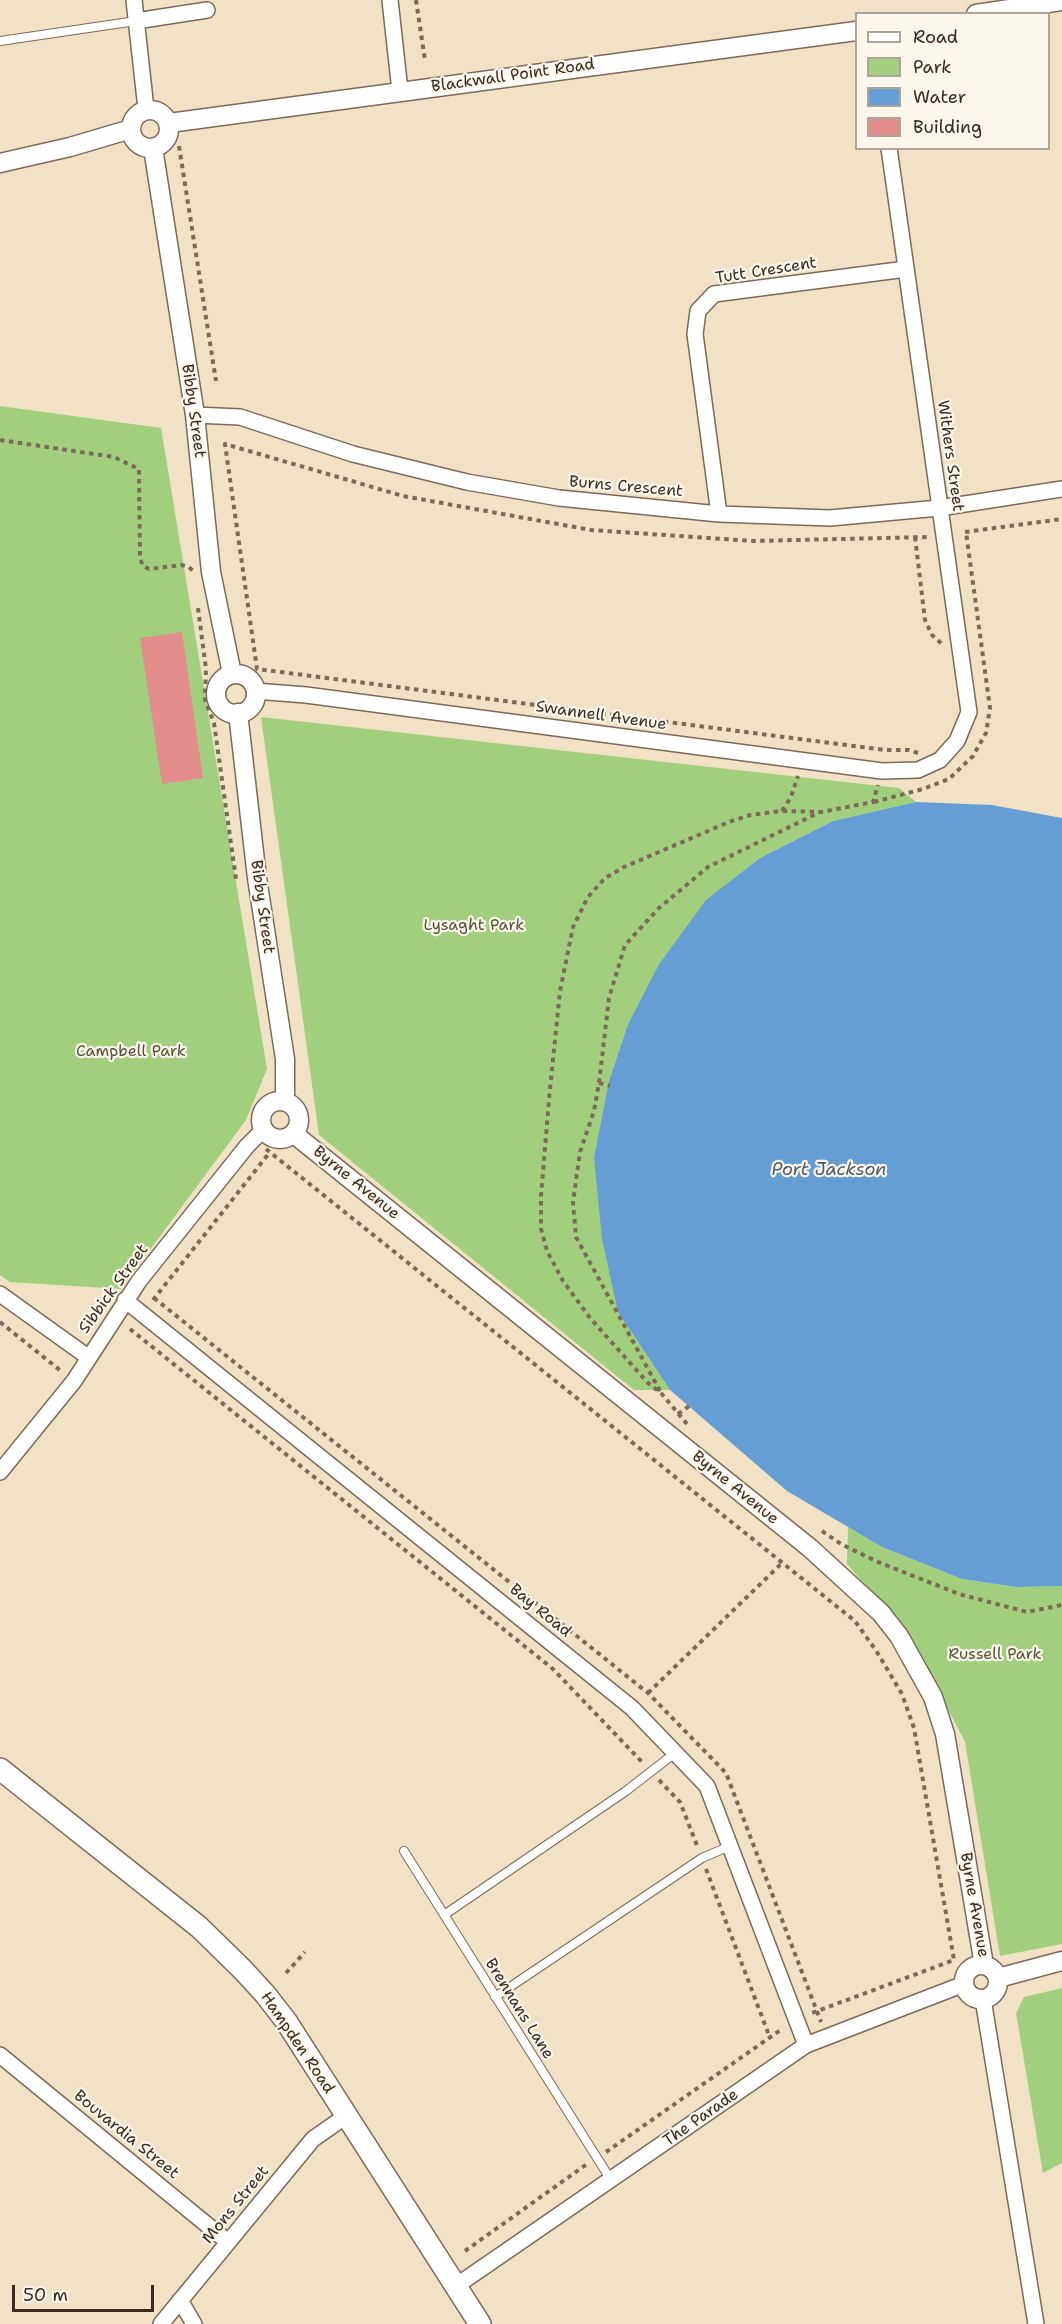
<!DOCTYPE html>
<style>
body{margin:0}
#map{position:relative;width:1062px;height:2324px;overflow:hidden;background:#f1e2c5;font-family:"Shantell Sans",sans-serif}
canvas{display:block}
.legend{position:absolute;left:855px;top:12px;width:195px;height:138px;box-sizing:border-box;background:#fbf7ec;border:2px solid #aea59a;margin:0;padding:8px 10px;list-style:none;font-size:18px;color:#3b2a1e}
.legend li{display:flex;align-items:center;gap:12px;height:30px}
.legend b{width:30px;border:2px solid #aea59a}
.scale{position:absolute;left:12px;top:2285px;width:142px;height:27px;box-sizing:border-box;border:3px solid #3b2a1e;border-top:0;padding-left:8px;font-size:18px;line-height:21px;white-space:nowrap;color:#3b2a1e;-webkit-text-stroke:4px #fbf7ec;paint-order:stroke}
</style>
<div id="map">
<canvas width="1062" height="2324"></canvas>
<ul class="legend">
<li><b style="height:8px;background:#fff"></b>Road</li>
<li><b style="height:16px;background:#a1cf7d"></b>Park</li>
<li><b style="height:16px;background:#659ed4"></b>Water</li>
<li><b style="height:16px;background:#e28d8c"></b>Building</li>
</ul>
<div class="scale">50 m</div>
</div>
<script>
const ctx = document.querySelector('canvas').getContext('2d');
ctx.lineJoin = 'round';
function paint(path, color) {
  ctx.fillStyle = color;
  ctx.fill(path, 'evenodd');
}
function toPath(rows) {
  const path = new Path2D();
  for (const r of rows) {
    if (r.length === 3) {
      path.moveTo(r[0] + r[2], r[1]);
      path.arc(r[0], r[1], r[2], 0, 2 * Math.PI);
      continue;
    }
    path.moveTo(r[0], r[1]);
    for (let i = 2; i < r.length; i += 2) path.lineTo(r[i], r[i + 1]);
  }
  return path;
}
function strokePath(path, color, width, dash) {
  ctx.strokeStyle = color;
  ctx.lineWidth = width;
  ctx.lineCap = dash ? 'butt' : 'round';
  ctx.setLineDash(dash || []);
  ctx.stroke(path);
}
function drawText(font, color, halo, rows, align = 'center') {
  ctx.font = font + ' "Shantell Sans",sans-serif';
  ctx.lineWidth = 4.5;
  ctx.setLineDash([]);
  ctx.textBaseline = 'middle';
  ctx.strokeStyle = halo;
  ctx.fillStyle = color;
  for (const [text, x, y, turn = 0] of rows) {
    ctx.save();
    ctx.translate(x, y);
    ctx.rotate((+turn || 0) * Math.PI / 180);
    ctx.textAlign = isNaN(turn) ? turn : align;
    if (halo) ctx.strokeText(text, 0, 0);
    ctx.fillText(text, 0, 0);
    ctx.restore();
  }
}
paint(toPath([
 [0,406,161,428,267,1069,246,1120,121,1289,10,1282,0,1275],
 [261,717,899,788,916,802,833,821,760,858,706,901,659,964,628,1024,609,1081,594,1157,618,1312,670,1390,634,1390,319,1135],
 [848,1527,882,1547,962,1579,1016,1587,1062,1586,1062,1944,1000,1956,965,1742,910,1636,847,1564],
 [1062,1988,1062,2163,1043,2173,1016,2013,1024,1997]
]), '#a1cf7d');
paint(toPath([
 [916,802,992,805,1062,818,1062,1586,1016,1587,962,1579,882,1547,787,1491,670,1390,618,1312,602,1239,594,1157,609,1081,628,1024,659,964,706,900,760,858,833,821]
]), '#659ed4');
paint(toPath([
 [182,632,203,778,162,784,140,638]
]), '#e28d8c');
const service = toPath([
 [0,41,136,21],
 [404,1851,611,2180],
 [444,1915,626,1791,675,1753],
 [495,1997,702,1858,730,1846]
]);
const minor = toPath([
 [134,0,146,109],
 [390,0,400,91],
 [136,21,207,10],
 [195,415,240,417,353,454,467,482,559,498,719,514,830,518,939,508,1062,489],
 [719,514,695,334,698,311,714,294,906,269],
 [255,691,306,695,882,771,918,770,940,760,957,741,969,712,889,148],
 [0,1294,88,1357],
 [125,1300,632,1708,707,1786,806,2045],
 [0,1472,74,1381,139,1281,247,1146,263,1130],
 [983,1999,1036,2324],
 [0,2055,228,2242],
 [456,2286,806,2045,964,1984],
 [180,2300,194,2324],
 [161,2324,313,2139,346,2116]
]);
const tertiary = toPath([
 [976,14,1062,1],
 [150,129,19],
 [169,123,856,31],
 [153,148,195,415,211,572,232,674],
 [0,163,70,147,131,129],
 [236,694,20],
 [238,713,257,878,285,1059,285,1101],
 [280,1120,19],
 [294,1134,810,1548,881,1613,899,1636,933,1697,945,1734,984,1965],
 [981,1982,17],
 [998,1978,1062,1961]
]);
const secondary = toPath([
 [0,1769,199,1927,243,1970,265,1994,286,2021,480,2324]
]);
strokePath(service, '#7b6a58', 10);
strokePath(minor, '#7b6a58', 18);
strokePath(tertiary, '#7b6a58', 21);
strokePath(secondary, '#7b6a58', 24);
strokePath(toPath([
 [416,0,425,60],
 [179,146,216,381],
 [0,440,114,457,139,469,140,558,143,566,149,569,182,565,189,567,193,571],
 [965,532,1062,519],
 [915,537,925,620,932,635,942,644],
 [198,608,206,669,205,700,214,723,236,879],
 [918,753,909,750,885,750,257,669,225,444,403,496,591,530,753,541,929,537],
 [874,802,923,789,949,779,973,756,986,733,990,708,966,532],
 [782,811,791,797,798,776],
 [599,1083,610,1086],
 [266,1149,855,1621,877,1652,902,1694,914,1728,954,1960,812,2013],
 [154,1298,648,1693,726,1773,821,2022],
 [153,1300,270,1152],
 [0,1322,61,1371],
 [130,1329,553,1669,644,1764],
 [660,1391,576,1237,573,1202,580,1152,594,1111,599,1083,609,998,625,945,659,908,708,867,820,812],
 [678,1414,692,1404],
 [687,1424,661,1393,648,1383,590,1318,563,1281,547,1251,541,1229,541,1196,549,1099,560,991,573,927,588,897,605,878,624,867,729,822,750,815,782,811,821,812,873,802,878,785],
 [822,1531,841,1544,878,1562,959,1594,1027,1612,1062,1605],
 [648,1693,782,1563],
 [659,1780,680,1802,698,1848],
 [706,1869,770,2038],
 [286,1973,305,1952],
 [606,2152,782,2029],
 [465,2251,587,2164]
]), '#7b6a58', 4, [4.5, 4.5]);
strokePath(service, '#fff', 8);
strokePath(minor, '#fff', 15);
strokePath(tertiary, '#fff', 18);
strokePath(secondary, '#fff', 21);
drawText('16px', '#3b2a1e', '#fbf7ec', [
 ["Blackwall Point Road",513,76,-8],
 ["Tutt Crescent",766,271,-9],
 ["Bibby Street",193,411,82],
 ["Withers Street",950,456,82],
 ["Burns Crescent",626,487,5],
 ["Swannell Avenue",601,716,8],
 ["Bibby Street",262,907,82],
 ["Byrne Avenue",356,1183,39],
 ["Sibbick Street",114,1289,-54],
 ["Byrne Avenue",735,1488,39],
 ["Bay Road",540,1611,39],
 ["Byrne Avenue",974,1905,80],
 ["Brennans Lane",519,2009,58],
 ["Hampden Road",297,2043,56],
 ["The Parade",701,2118,-35],
 ["Bouvardia Street",126,2135,39],
 ["Mons Street",236,2205,-51]
]);
drawText('16px', '#545336', '#fbf7ec', [
 ["Lysaght Park",474,926],
 ["Campbell Park",131,1052],
 ["Russell Park",995,1655]
]);
drawText('italic 18px', '#4c5867', '#fbf7ec', [
 ["Port Jackson",829,1170]
]);
</script>
